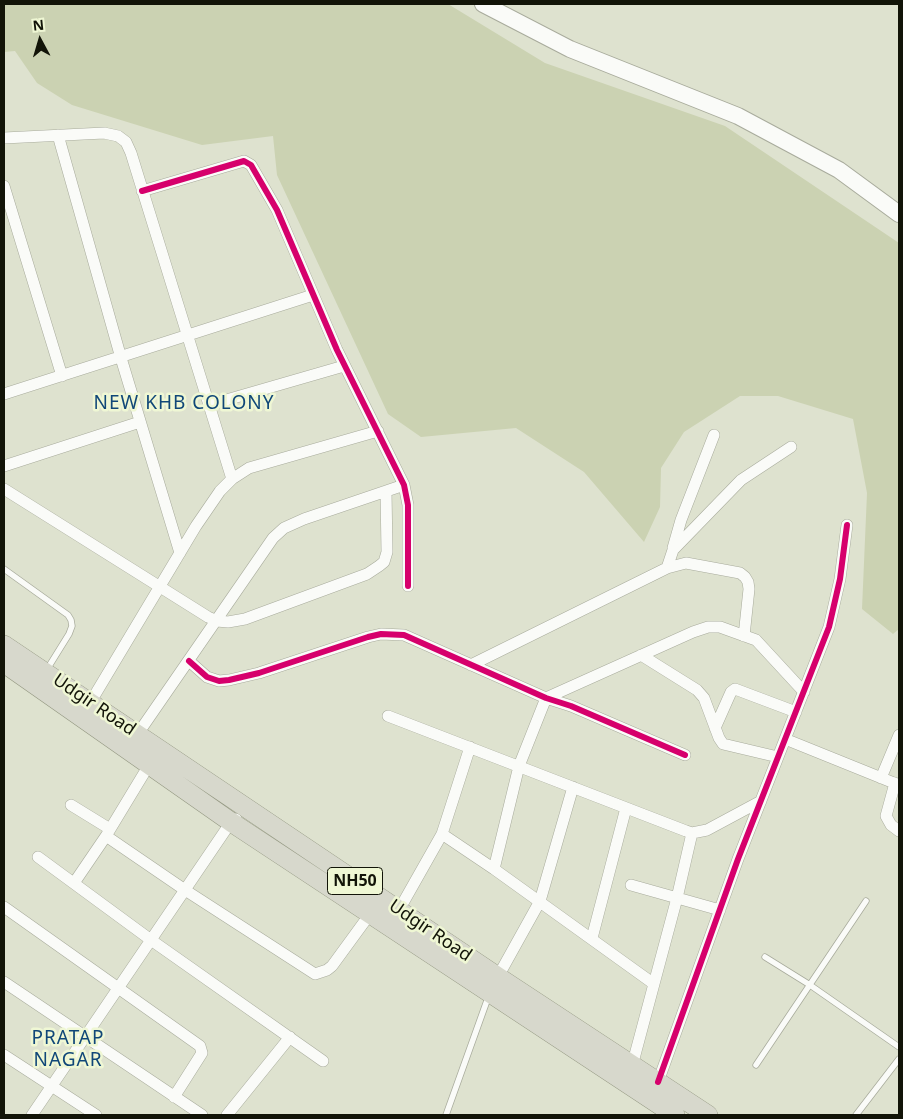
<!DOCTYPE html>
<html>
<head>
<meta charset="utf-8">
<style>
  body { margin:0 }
  #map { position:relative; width:903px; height:1119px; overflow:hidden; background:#dee2cf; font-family:"Noto Sans",sans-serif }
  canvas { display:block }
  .frame { position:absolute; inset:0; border:5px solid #121408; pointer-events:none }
  .north { position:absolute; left:15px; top:15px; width:50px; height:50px; -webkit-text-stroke:4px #eff7d4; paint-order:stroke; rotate:354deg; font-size:14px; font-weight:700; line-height:20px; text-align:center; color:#121408 }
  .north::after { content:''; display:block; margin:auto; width:18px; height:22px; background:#121408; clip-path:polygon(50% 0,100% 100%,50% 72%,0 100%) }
</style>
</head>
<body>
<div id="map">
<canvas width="903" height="1119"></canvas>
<div class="frame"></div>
<div class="north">N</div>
</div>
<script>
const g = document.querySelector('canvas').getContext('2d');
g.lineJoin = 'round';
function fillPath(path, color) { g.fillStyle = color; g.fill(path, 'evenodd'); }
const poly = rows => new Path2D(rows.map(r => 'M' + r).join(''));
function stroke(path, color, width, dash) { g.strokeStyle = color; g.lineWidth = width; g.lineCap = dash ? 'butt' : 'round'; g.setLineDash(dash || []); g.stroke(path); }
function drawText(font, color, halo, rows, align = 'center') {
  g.font = font + ' "Noto Sans",sans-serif'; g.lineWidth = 5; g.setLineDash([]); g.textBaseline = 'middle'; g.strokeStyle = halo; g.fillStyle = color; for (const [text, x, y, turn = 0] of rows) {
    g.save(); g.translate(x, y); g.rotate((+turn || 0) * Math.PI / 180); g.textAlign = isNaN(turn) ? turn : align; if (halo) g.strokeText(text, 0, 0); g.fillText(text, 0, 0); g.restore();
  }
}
fillPath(poly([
  [4,4,448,4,545,63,725,126,899,243,899,629,893,634,862,609,867,493,853,419,778,396,740,396,684,432,661,468,660,507,644,542,584,472,516,428,421,437,388,414,277,175,273,136,202,145,72,105,37,83,15,51,4,52]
]), '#cbd2b2');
const service = poly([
  [4,569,68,615,71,620,72,626,69,634,46,671],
  [765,957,810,985,899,1047],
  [756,1065,866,901],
  [446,1115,489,995],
  [856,1115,899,1059]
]);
const minor = poly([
  [58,135,121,358,180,553],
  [4,138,104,133,118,136,126,142,131,153,232,479],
  [4,186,62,376],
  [142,191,244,161,251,165,277,210,337,350,404,485,408,505,408,586],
  [4,394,313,295],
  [209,405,344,366],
  [4,466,140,422],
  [4,489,208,617,217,621,228,622,245,619,367,574,379,566,384,562,387,552,386,491],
  [673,548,681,520,714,435],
  [667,568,673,550,741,480,791,447],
  [641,655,697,690,704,698,719,738,723,744,778,757],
  [189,661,207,677,219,681,229,680,259,673,368,637,381,634,404,635,546,698,571,706,685,755],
  [471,665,667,568,686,563,740,573,745,577,748,582,749,589,744,636],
  [90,703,196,526,220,491,232,479,249,468,378,431],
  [388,716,686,831,692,833,707,830,761,801],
  [715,728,731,692,735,689,796,712],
  [137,735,273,538,284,528,304,519,404,485],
  [785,739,899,785],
  [881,778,899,735],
  [895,783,886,816,891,825,899,831],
  [71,805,110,829],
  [442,834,494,869,654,984],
  [106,836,185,890,315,974,327,970,332,966,370,914],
  [38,857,151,940,323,1061],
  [494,869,519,766,546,698,693,632,708,627,720,627,756,640,804,692],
  [74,883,106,836,149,765],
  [631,885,720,910],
  [4,907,200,1046,202,1053,174,1097],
  [399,910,442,834,470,747],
  [592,938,626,808],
  [4,982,202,1115],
  [495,982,540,901,573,787],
  [4,1055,96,1115],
  [632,1066,677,898,692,833],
  [658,1082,738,859,829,627,840,579,847,525],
  [32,1115,231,822,236,819],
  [227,1115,290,1037]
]);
const secondary = poly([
  [483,4,570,49,738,116,839,170,899,214]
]);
const trunk = poly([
  [4,645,498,977,708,1115],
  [4,663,231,822,675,1115]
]);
stroke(service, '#a8ab9c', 7);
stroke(minor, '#a8ab9c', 12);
stroke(secondary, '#a8ab9c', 18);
stroke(trunk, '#939781', 20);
stroke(service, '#fafbf8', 5.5);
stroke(minor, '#fafbf8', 11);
stroke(secondary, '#fafbf8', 16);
stroke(trunk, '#d7d8cc', 19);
stroke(poly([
  [142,191,244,161,251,165,277,210,337,350,404,485,408,505,408,586],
  [189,661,207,677,219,681,229,680,259,673,368,637,381,634,404,635,546,698,571,706,685,755],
  [658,1082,738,859,829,627,840,579,847,525]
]), '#d6006c', 6);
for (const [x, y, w] of [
  [355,881,55]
]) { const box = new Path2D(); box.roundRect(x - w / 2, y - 13.5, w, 27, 4); g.fillStyle = '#eff7d4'; g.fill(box); stroke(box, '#121408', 1); }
drawText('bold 16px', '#121408', null, [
  ["NH50",355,881]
]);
drawText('18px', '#121408', '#eff7d4', [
  ["Udgir Road",94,705,34],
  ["Udgir Road",430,931,34]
]);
g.letterSpacing = '1px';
drawText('19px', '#104778', '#eff7d4', [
  ["NEW KHB COLONY",184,404],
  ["PRATAP",68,1039],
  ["NAGAR",68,1061]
]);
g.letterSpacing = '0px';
</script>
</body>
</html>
